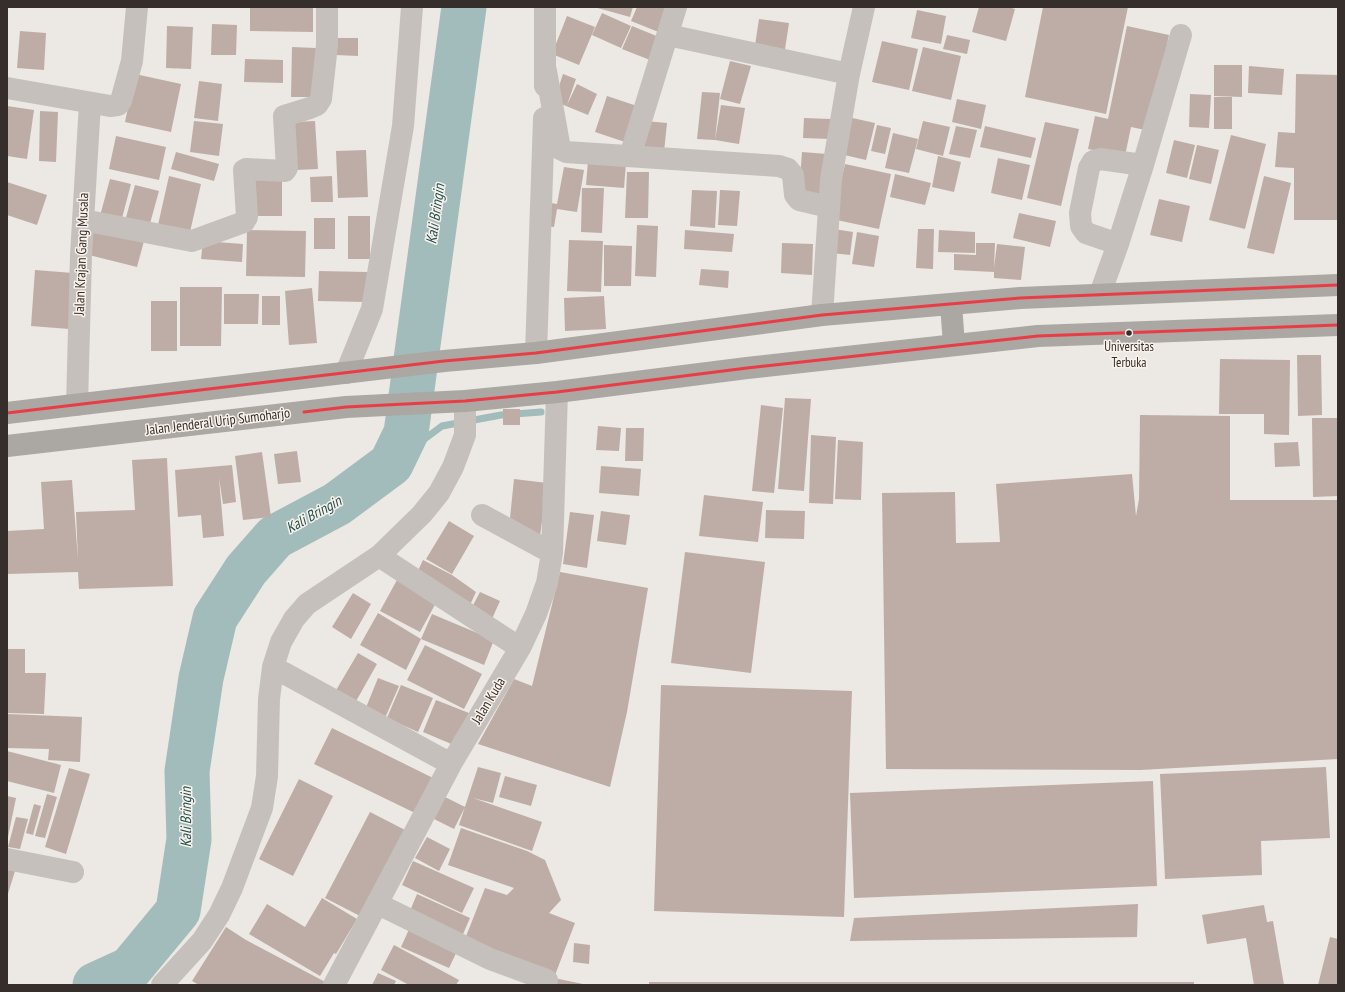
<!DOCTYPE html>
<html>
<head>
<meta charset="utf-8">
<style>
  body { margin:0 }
  #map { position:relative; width:1345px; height:992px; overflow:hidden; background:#ece8e3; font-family:"PT Sans Narrow",sans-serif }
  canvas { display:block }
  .frame { position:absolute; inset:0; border:8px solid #362e2a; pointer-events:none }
</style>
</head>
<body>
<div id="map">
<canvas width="1345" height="992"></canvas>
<div class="frame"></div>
</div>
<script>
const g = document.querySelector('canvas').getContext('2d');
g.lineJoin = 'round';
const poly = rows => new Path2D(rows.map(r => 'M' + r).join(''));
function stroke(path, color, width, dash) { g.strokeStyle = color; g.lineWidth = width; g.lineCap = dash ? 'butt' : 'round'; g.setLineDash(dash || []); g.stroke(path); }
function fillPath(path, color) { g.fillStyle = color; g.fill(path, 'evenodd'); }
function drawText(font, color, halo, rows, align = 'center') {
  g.font = font + ' "PT Sans Narrow",sans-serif'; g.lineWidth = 3; g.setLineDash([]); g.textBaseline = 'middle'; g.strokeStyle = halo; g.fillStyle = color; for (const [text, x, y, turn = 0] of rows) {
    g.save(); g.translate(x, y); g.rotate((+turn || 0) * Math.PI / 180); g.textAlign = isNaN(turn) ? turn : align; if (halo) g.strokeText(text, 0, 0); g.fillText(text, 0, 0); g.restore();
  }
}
stroke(poly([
  [391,464,442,426,501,415,541,412]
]), '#a1bcbb', 7);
stroke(poly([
  [95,985,130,969,178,911,189,839,187,771,201,678,215,618,246,570,275,537,337,504,391,464,406,433,464,7]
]), '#a1bcbb', 45);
fillPath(poly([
  [250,7,313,7,313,32,250,31],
  [594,7,633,7,630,17],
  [637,7,672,7,661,33,631,21],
  [979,7,1009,7,1015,9,1006,41,972,32],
  [1043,7,1128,7,1106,114,1025,97],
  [917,10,946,16,941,44,911,38],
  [602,13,631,26,621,48,592,35],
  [567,16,595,27,579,65,552,54],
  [759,19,789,23,784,56,754,52],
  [212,24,237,25,236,55,211,55],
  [167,26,193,27,191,69,166,68],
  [632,26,659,37,650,60,622,49],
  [1127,26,1169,35,1150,131,1131,127,1125,156,1088,149,1095,116,1108,119],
  [20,31,46,33,44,70,17,68],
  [947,35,970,40,967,54,943,49],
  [336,38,358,38,358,56,336,55],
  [882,41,918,49,909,90,872,82],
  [292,47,316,48,315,97,291,97],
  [923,47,961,56,951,100,912,91],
  [245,59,283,60,283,83,244,82],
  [730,61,751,66,740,104,720,99],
  [1214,65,1242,65,1242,97,1214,96],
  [1249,66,1284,69,1282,95,1248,93],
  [135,74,181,84,171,132,125,122],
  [563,74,576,79,567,105,577,84,597,94,588,115,554,101],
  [1296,74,1338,75,1338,220,1294,220,1294,168,1275,167,1278,132,1295,133],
  [199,81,222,84,218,121,194,118],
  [702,92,720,93,715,140,697,139],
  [1190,94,1211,95,1209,128,1189,127],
  [607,96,640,107,628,143,595,132],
  [1214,97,1232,97,1232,129,1214,129],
  [957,99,986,105,981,129,952,122],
  [721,105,745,108,739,144,715,140],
  [7,106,34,110,27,159,7,156],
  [40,111,58,112,56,162,39,161],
  [848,117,875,123,866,160,840,154],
  [804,118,831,119,830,139,803,138],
  [194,121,223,124,219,156,190,152],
  [315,121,318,169,296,170,293,122],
  [645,121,667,123,664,152,641,149],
  [923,121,950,127,943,156,916,149],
  [1045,122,1079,129,1061,206,1027,198],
  [877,125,891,128,885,154,871,151],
  [956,126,977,130,970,158,949,154],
  [985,126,1036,138,1031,158,980,147],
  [893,133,918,139,909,173,885,168],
  [1231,135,1266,144,1245,229,1209,220],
  [116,136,166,147,159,180,109,169],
  [1174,140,1195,145,1187,178,1166,173],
  [1197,145,1219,150,1211,184,1189,179],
  [366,150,368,197,338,198,336,151],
  [176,152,219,164,214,181,171,169],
  [802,152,827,154,824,195,799,193],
  [938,156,961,162,954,192,932,187],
  [998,158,1030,165,1022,200,991,193],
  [588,161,626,163,624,188,586,185],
  [845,164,891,174,879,229,832,219],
  [564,167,584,170,577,212,557,209,554,227,542,226,545,202,557,204],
  [627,172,649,172,648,218,625,218],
  [895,174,931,183,925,205,890,197],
  [169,176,201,184,190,232,158,225],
  [332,176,333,202,311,202,310,177],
  [1264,176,1291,183,1274,254,1247,248],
  [253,177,282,177,282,216,253,216],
  [110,179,131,184,121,222,100,216],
  [7,182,47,195,37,225,7,215],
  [135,185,159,191,149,227,125,221],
  [582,188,604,188,602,233,581,232],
  [692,190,717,191,715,228,690,226],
  [720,190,740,191,737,226,718,225],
  [1159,199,1190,206,1182,242,1150,235],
  [1019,213,1056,221,1050,247,1013,238],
  [348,216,370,216,370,259,348,259],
  [314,218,335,218,335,249,314,249],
  [637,225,658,226,656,277,635,276],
  [92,228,144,241,137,267,85,254],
  [834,229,853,232,850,255,831,253],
  [918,229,934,229,933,269,916,268],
  [247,230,306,231,305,277,246,276],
  [685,230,734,234,732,252,684,249],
  [939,230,975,232,975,253,938,252],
  [857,232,879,236,874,267,852,264],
  [569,240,603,241,601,292,567,291],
  [203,241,243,244,242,262,201,259],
  [782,243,813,244,812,275,781,273],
  [976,243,995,243,994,268,997,244,1025,247,1021,280,994,278,994,272,954,270,954,254,976,255],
  [604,245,632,246,631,286,604,286],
  [701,269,729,271,728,288,699,285],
  [35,270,73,273,69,329,31,326],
  [319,271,367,272,366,302,318,301],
  [180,287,222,287,221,346,180,346],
  [312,288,317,343,289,345,285,291],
  [224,294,259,294,258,324,224,324],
  [262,296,280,296,280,325,262,325],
  [604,296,606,329,565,331,564,298],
  [151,301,177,301,177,351,151,351],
  [1297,355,1321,355,1322,415,1298,416],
  [1220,359,1290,360,1289,435,1264,434,1264,414,1219,414],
  [785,398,811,399,804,491,778,489],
  [761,405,783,408,774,493,752,491],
  [503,409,520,409,520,425,503,425],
  [1140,415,1230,416,1230,500,1338,500,1338,759,1140,770,886,769,882,493,955,492,956,543,1000,542,996,484,1132,474,1136,516,1139,499],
  [1312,418,1338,418,1338,496,1313,497],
  [598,426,621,428,619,451,596,450],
  [626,428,644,428,643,461,625,461],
  [811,435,836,437,833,504,809,503],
  [838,440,863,442,861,500,835,499],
  [1298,442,1300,466,1275,467,1274,443],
  [297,451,301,482,278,484,274,454],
  [262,452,271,517,243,520,235,456],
  [167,458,173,586,79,589,78,572,7,574,7,531,44,529,41,482,72,480,78,560,76,512,135,510,132,460],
  [232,465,236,502,223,504,219,478,224,536,203,538,201,515,178,517,175,470],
  [601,466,641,469,639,496,599,493],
  [514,479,547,483,540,536,510,518],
  [704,495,763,502,758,542,699,536],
  [766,510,805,511,804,539,765,538],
  [601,511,630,515,626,545,597,541],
  [570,512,594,515,587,568,563,564],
  [449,521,474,536,452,574,426,559],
  [685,552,765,562,751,673,671,663],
  [423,560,452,575,476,592,469,607,415,577],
  [560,572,648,588,627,712,610,787,478,744,514,679,532,686],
  [397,580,437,601,420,632,380,611],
  [480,592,500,601,491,621,470,611],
  [353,593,371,604,351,639,332,627],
  [378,613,421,639,406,670,360,645],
  [432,614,494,640,484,665,421,639],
  [425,645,482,674,464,709,407,680],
  [7,649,25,649,25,673,46,673,44,714,7,713],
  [358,653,377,664,355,703,335,692],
  [378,678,399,686,385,718,365,710],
  [401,685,433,698,418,732,387,718],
  [661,685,852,691,844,917,654,911],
  [436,700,469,713,456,746,423,732],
  [7,714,82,717,80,762,48,760,49,749,7,748],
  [332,728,433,778,415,813,314,764],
  [7,751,61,765,54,793,7,781],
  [478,767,501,773,493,803,473,798,542,822,532,851,459,825],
  [1326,767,1330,838,1261,841,1262,875,1165,879,1160,774],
  [69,768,90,774,66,854,45,847],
  [505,776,537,785,531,806,499,797],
  [299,779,333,796,293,876,259,859],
  [1153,781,1157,886,854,898,850,793],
  [47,794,57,797,45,838,35,836],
  [7,796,16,798,8,837,7,837],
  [445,797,465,807,454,829,434,819],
  [34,804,41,806,33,835,26,833],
  [370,812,407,831,362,917,325,898],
  [16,817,28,819,20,849,8,847],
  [461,828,527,851,545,860,561,900,549,913,575,923,555,975,465,939,485,888,507,895,514,888,448,865],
  [427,837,450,849,439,871,415,858],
  [413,861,474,888,462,913,402,885],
  [7,869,15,871,7,897],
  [417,894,470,918,460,941,407,918],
  [322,898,357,919,336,954,334,953,320,976,249,934,267,904,305,927],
  [1138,904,1137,937,850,941,854,918],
  [1264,905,1267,922,1273,921,1284,985,1254,985,1246,938,1207,944,1202,915],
  [411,925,459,947,449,968,401,947],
  [226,927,246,940,331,985,199,985,192,981],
  [1330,937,1338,939,1338,985,1318,985],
  [574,943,590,945,589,964,573,962],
  [394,945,459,980,456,985,409,985,381,970],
  [378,973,396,981,394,985,372,985],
  [554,978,583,984,583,985,552,985],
  [649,982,1194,982,1194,985,649,985]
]), '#beada6');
stroke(poly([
  [545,7,545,86],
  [668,35,849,74],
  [546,71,560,149,566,152,779,166,788,169,793,175,795,195,799,200,829,207],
  [7,88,110,106,118,105,121,101,132,61,137,7],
  [630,156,676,7],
  [1143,165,1181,35],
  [83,220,192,241,244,222,247,217,244,170,246,169,285,171,287,168,284,116,310,108,317,105,321,99,327,45,327,7],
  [1100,294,1118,244,1143,165,1100,159,1093,161,1089,168,1080,213,1081,226,1086,233,1118,244],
  [822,315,831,179,849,74,864,7],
  [536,353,544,118],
  [346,373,372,309,403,126,412,7],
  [77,405,81,255,90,103],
  [482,515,552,553],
  [379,556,520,648],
  [273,667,451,764],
  [7,859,73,872],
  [378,904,490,959,547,980],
  [162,985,202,941,219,915,232,888,262,808,267,776,269,699,273,667,281,642,294,619,307,604,379,556,422,514,439,493,453,467,465,435,465,401],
  [334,985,451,764,520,648,536,614,547,583,552,553,557,392]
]), '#c5c0bc', 22);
stroke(poly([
  [951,304,954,345],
  [7,413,444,361,536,353,822,315,1020,298,1338,285],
  [7,446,346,407,465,401,557,392,747,368,1038,336,1338,325]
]), '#aba7a2', 22);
stroke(poly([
  [304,412,346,407,465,401,557,392,747,368,1038,336,1338,325],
  [7,413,444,361,536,353,822,315,1020,298,1338,285]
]), '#e83d46', 3);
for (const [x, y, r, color] of [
  [1129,333,3.5,"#362e2a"]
]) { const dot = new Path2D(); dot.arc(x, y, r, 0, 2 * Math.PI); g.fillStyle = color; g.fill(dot); stroke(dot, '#f8f2eb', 1.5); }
drawText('13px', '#362e2a', '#f8f2eb', [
  ["Universitas",1129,347],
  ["Terbuka",1129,363]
]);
drawText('14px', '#362e2a', '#f8f2eb', [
  ["Jalan Krajan Gang Musala",82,254,-88],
  ["Jalan Jenderal Urip Sumoharjo",218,422,-7],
  ["Jalan Kuda",489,701,-59]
]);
drawText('italic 15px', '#245053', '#f8f2eb', [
  ["Kali Bringin",436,214,-82],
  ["Kali Bringin",314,515,-29],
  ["Kali Bringin",187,817,-90]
]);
</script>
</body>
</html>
